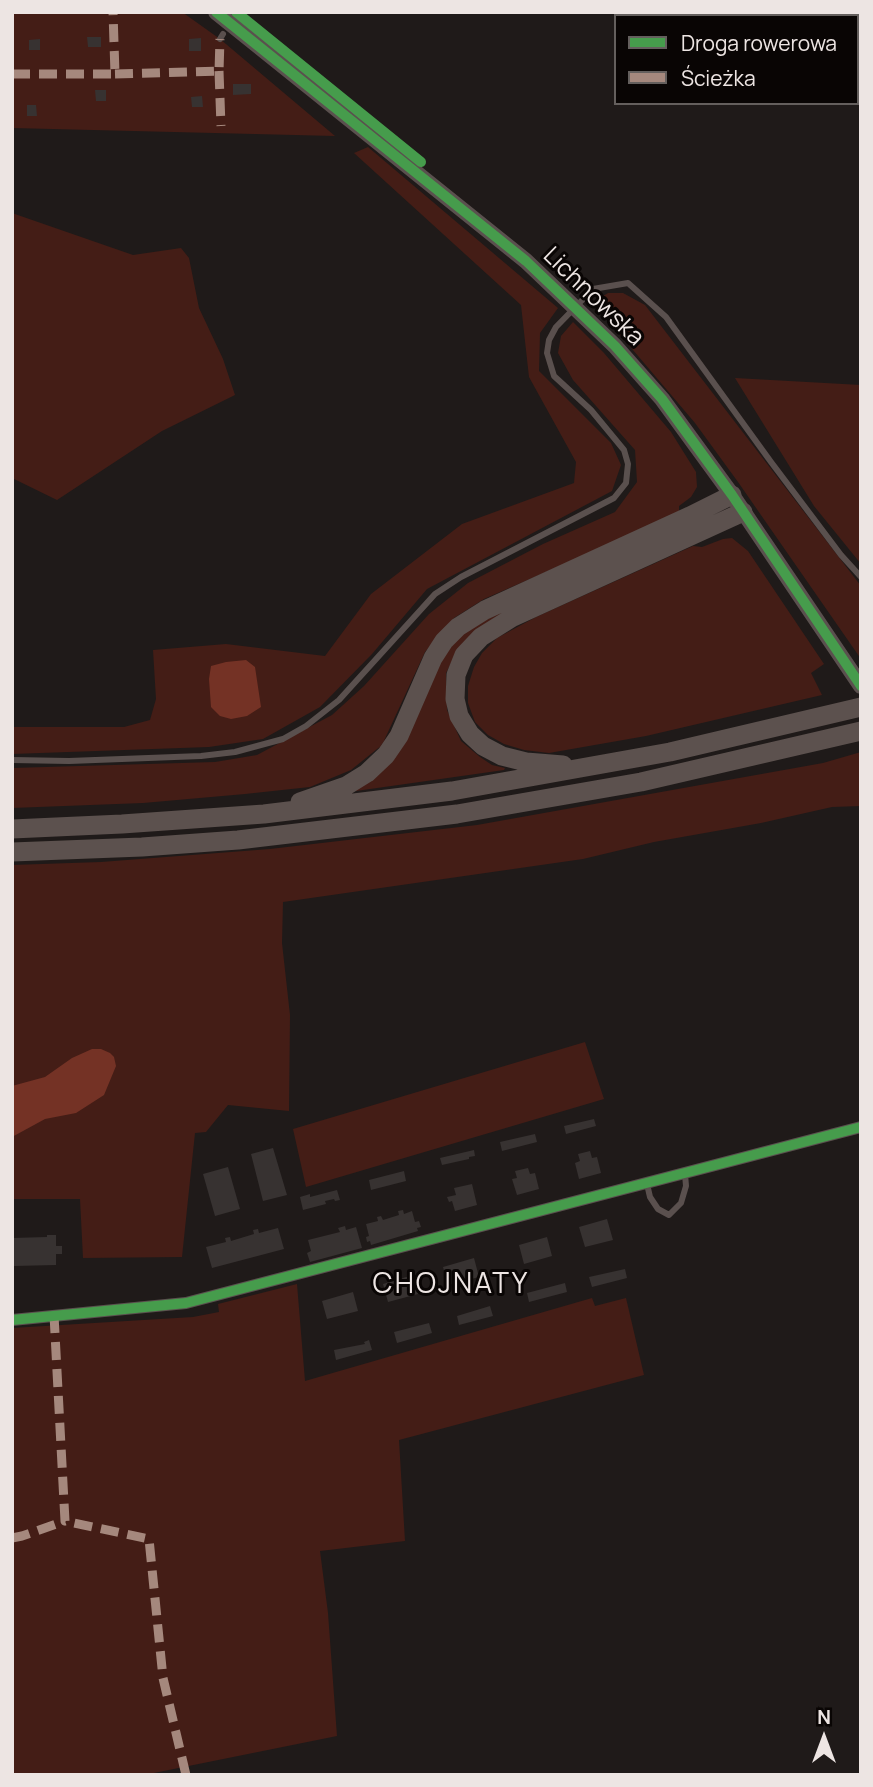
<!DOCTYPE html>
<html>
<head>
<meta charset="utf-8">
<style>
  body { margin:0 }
  #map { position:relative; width:873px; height:1787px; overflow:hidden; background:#1f1a19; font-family:Manrope,sans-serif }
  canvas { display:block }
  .frame { position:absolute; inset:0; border:14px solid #ede5e3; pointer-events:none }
  .legend { position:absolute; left:614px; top:14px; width:245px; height:91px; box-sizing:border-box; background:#090504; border:2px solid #645f5d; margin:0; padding:9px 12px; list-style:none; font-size:21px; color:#ede5e3 }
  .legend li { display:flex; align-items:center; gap:14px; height:35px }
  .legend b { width:35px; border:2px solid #645f5d }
  .north { position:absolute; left:789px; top:1703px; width:70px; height:70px; -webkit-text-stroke:5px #090504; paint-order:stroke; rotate:0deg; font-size:19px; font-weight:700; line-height:28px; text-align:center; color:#ede5e3 }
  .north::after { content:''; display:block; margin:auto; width:24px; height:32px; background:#ede5e3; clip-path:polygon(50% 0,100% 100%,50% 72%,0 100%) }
</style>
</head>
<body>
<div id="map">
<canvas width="873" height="1787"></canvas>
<div class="frame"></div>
<ul class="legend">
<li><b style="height:9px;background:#469c4c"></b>Droga rowerowa</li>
<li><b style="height:9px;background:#a5887d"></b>Ścieżka</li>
</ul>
<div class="north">N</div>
</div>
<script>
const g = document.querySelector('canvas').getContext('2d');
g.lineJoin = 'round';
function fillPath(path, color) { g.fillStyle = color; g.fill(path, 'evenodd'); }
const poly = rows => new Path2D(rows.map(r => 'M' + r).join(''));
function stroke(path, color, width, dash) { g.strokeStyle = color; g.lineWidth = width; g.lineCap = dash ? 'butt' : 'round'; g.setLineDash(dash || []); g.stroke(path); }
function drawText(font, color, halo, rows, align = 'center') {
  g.font = font + ' Manrope,sans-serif'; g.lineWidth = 6; g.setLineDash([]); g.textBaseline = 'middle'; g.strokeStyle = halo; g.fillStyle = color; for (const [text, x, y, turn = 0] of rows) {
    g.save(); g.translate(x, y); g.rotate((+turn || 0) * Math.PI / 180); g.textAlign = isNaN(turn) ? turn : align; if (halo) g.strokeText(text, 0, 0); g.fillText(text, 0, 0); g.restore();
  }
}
fillPath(poly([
  [12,12,182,12,220,39,335,136,12,128],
  [368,147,558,308,540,333,539,371,611,443,621,465,612,491,427,589,372,654,320,707,263,739,209,747,12,754,12,727,124,727,150,720,156,699,153,650,226,644,325,656,371,594,462,524,574,483,576,462,529,377,521,305,354,153],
  [12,213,133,255,181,248,189,258,199,308,223,359,235,395,162,431,57,500,12,478],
  [608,293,623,293,645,305,861,586,861,659,738,482,695,423,599,310,600,298],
  [573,322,604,353,671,432,696,472,697,487,691,497,679,506,679,514,484,599,454,618,425,652,382,745,351,770,310,787,245,794,143,803,12,808,12,768,215,762,257,755,332,715,364,686,429,614,468,583,543,544,615,512,637,482,635,450,573,380,558,353,561,336],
  [735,378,861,385,861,564,814,506],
  [732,538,748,551,824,664,811,673,822,695,646,736,549,753,524,750,504,744,488,735,475,722,468,703,468,686,474,667,482,653,497,638,536,617,693,546,702,547,723,539],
  [547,587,516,610,451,663,446,673,447,710,461,741,480,757,492,765,505,768,504,770,349,792,433,670,462,633],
  [861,752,861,806,832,807,761,823,654,842,583,859,283,902,282,943,290,1015,289,1111,228,1105,206,1132,195,1133,182,1257,83,1258,80,1199,12,1199,12,865,101,862,270,849,477,825,823,763],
  [585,1042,604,1099,306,1187,293,1129],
  [297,1284,305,1381,592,1298,595,1306,626,1298,644,1375,399,1440,405,1541,320,1551,328,1613,337,1736,144,1775,12,1775,12,1328,193,1317,219,1312,218,1304]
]), '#441d16');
fillPath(poly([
  [246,660,255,667,261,707,247,716,231,719,220,716,211,707,209,679,211,666,226,662],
  [92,1049,101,1049,110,1053,114,1057,116,1066,104,1095,76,1113,45,1119,12,1137,12,1086,45,1077,72,1058]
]), '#743225');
fillPath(poly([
  [87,37,101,37,101,47,88,47],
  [201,38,201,51,189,51,189,39],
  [40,39,40,50,29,50,29,40],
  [233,84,251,84,251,94,233,95],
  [95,90,106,90,106,101,96,101],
  [202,96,203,107,192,107,191,97],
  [27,105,36,105,37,116,27,116],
  [594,1119,596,1126,566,1134,564,1126],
  [535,1134,537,1142,502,1151,500,1142],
  [273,1148,287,1195,263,1201,251,1154],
  [474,1150,475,1156,469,1157,469,1159,442,1165,440,1158],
  [590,1151,592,1158,597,1157,601,1173,579,1179,575,1163,580,1161,578,1154],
  [228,1167,240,1209,215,1216,203,1174],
  [528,1168,530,1174,535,1173,539,1189,517,1195,512,1179,517,1178,515,1171],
  [404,1171,406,1181,371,1190,369,1180],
  [472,1184,477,1205,455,1211,452,1201,449,1202,447,1197,456,1195,454,1188],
  [337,1190,340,1200,335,1201,334,1199,325,1201,326,1204,303,1210,300,1197,310,1194,310,1197],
  [403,1210,404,1214,412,1211,415,1222,419,1221,421,1227,417,1228,418,1231,371,1245,370,1241,367,1242,366,1237,369,1236,366,1224,378,1221,377,1217,381,1216,383,1220,399,1215,398,1211],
  [607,1219,613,1240,585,1247,579,1227],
  [345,1226,346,1230,356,1227,362,1248,310,1262,307,1253,311,1251,308,1240,340,1232,338,1228],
  [278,1228,284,1249,212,1268,206,1247,226,1242,225,1238,230,1237,231,1241,254,1234,253,1230,258,1229,259,1233],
  [47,1235,56,1235,56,1246,62,1246,62,1254,56,1254,56,1265,14,1266,12,1238,47,1237],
  [547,1237,552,1256,524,1264,519,1245],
  [474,1258,479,1277,448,1285,443,1267],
  [625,1269,627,1278,592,1287,589,1277],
  [413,1275,418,1294,388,1302,383,1284],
  [565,1283,567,1292,529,1302,527,1293],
  [353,1292,358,1311,327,1319,322,1301],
  [490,1306,493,1316,459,1325,457,1316],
  [429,1323,432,1333,397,1343,394,1332],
  [369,1340,372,1350,336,1360,334,1350,365,1344,364,1342]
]), '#373231');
stroke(poly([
  [220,39,223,34],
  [12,760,69,761,201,756,235,752,283,739,306,726,339,700,435,594,461,577,614,498,626,483,628,464,624,450,591,410,554,376,547,353,549,340,556,327,593,289,628,283,666,317,771,462,841,555,861,577],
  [647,1184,650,1197,658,1209,669,1215,681,1203,686,1186,685,1174]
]), '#5a504e', 6);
stroke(poly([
  [12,1320,186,1303,861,1127]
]), '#5a504e', 12);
stroke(poly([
  [216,12,526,261,615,346,662,399,732,495,861,686]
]), '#5a504e', 16);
stroke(poly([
  [563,765,526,762,502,756,483,746,470,734,459,716,455,699,456,675,464,655,481,637,513,617,743,512],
  [300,802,346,786,367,773,386,755,399,736,433,658,444,641,458,627,485,610,690,516,732,495],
  [12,829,122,824,264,814,452,791,670,752,861,707],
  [12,852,142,847,238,840,457,814,641,782,861,731]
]), '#5c514e', 19);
stroke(poly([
  [219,71,221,126],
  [12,74,115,74,113,12],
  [115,74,219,71,220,39],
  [54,1315,65,1521,149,1539,163,1678,186,1775],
  [12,1538,22,1536,65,1521]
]), '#a5887d', 9, [18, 9]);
stroke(poly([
  [216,12,526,261,615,346,662,399,732,495,861,686],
  [236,12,421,162],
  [12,1320,186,1303,861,1127]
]), '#469c4c', 10);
drawText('24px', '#ede5e3', '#090504', [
  ["Lichnowska",593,297,44]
]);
g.letterSpacing = '2px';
drawText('28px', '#ede5e3', '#090504', [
  ["CHOJNATY",451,1285]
]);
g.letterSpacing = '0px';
</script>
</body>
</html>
